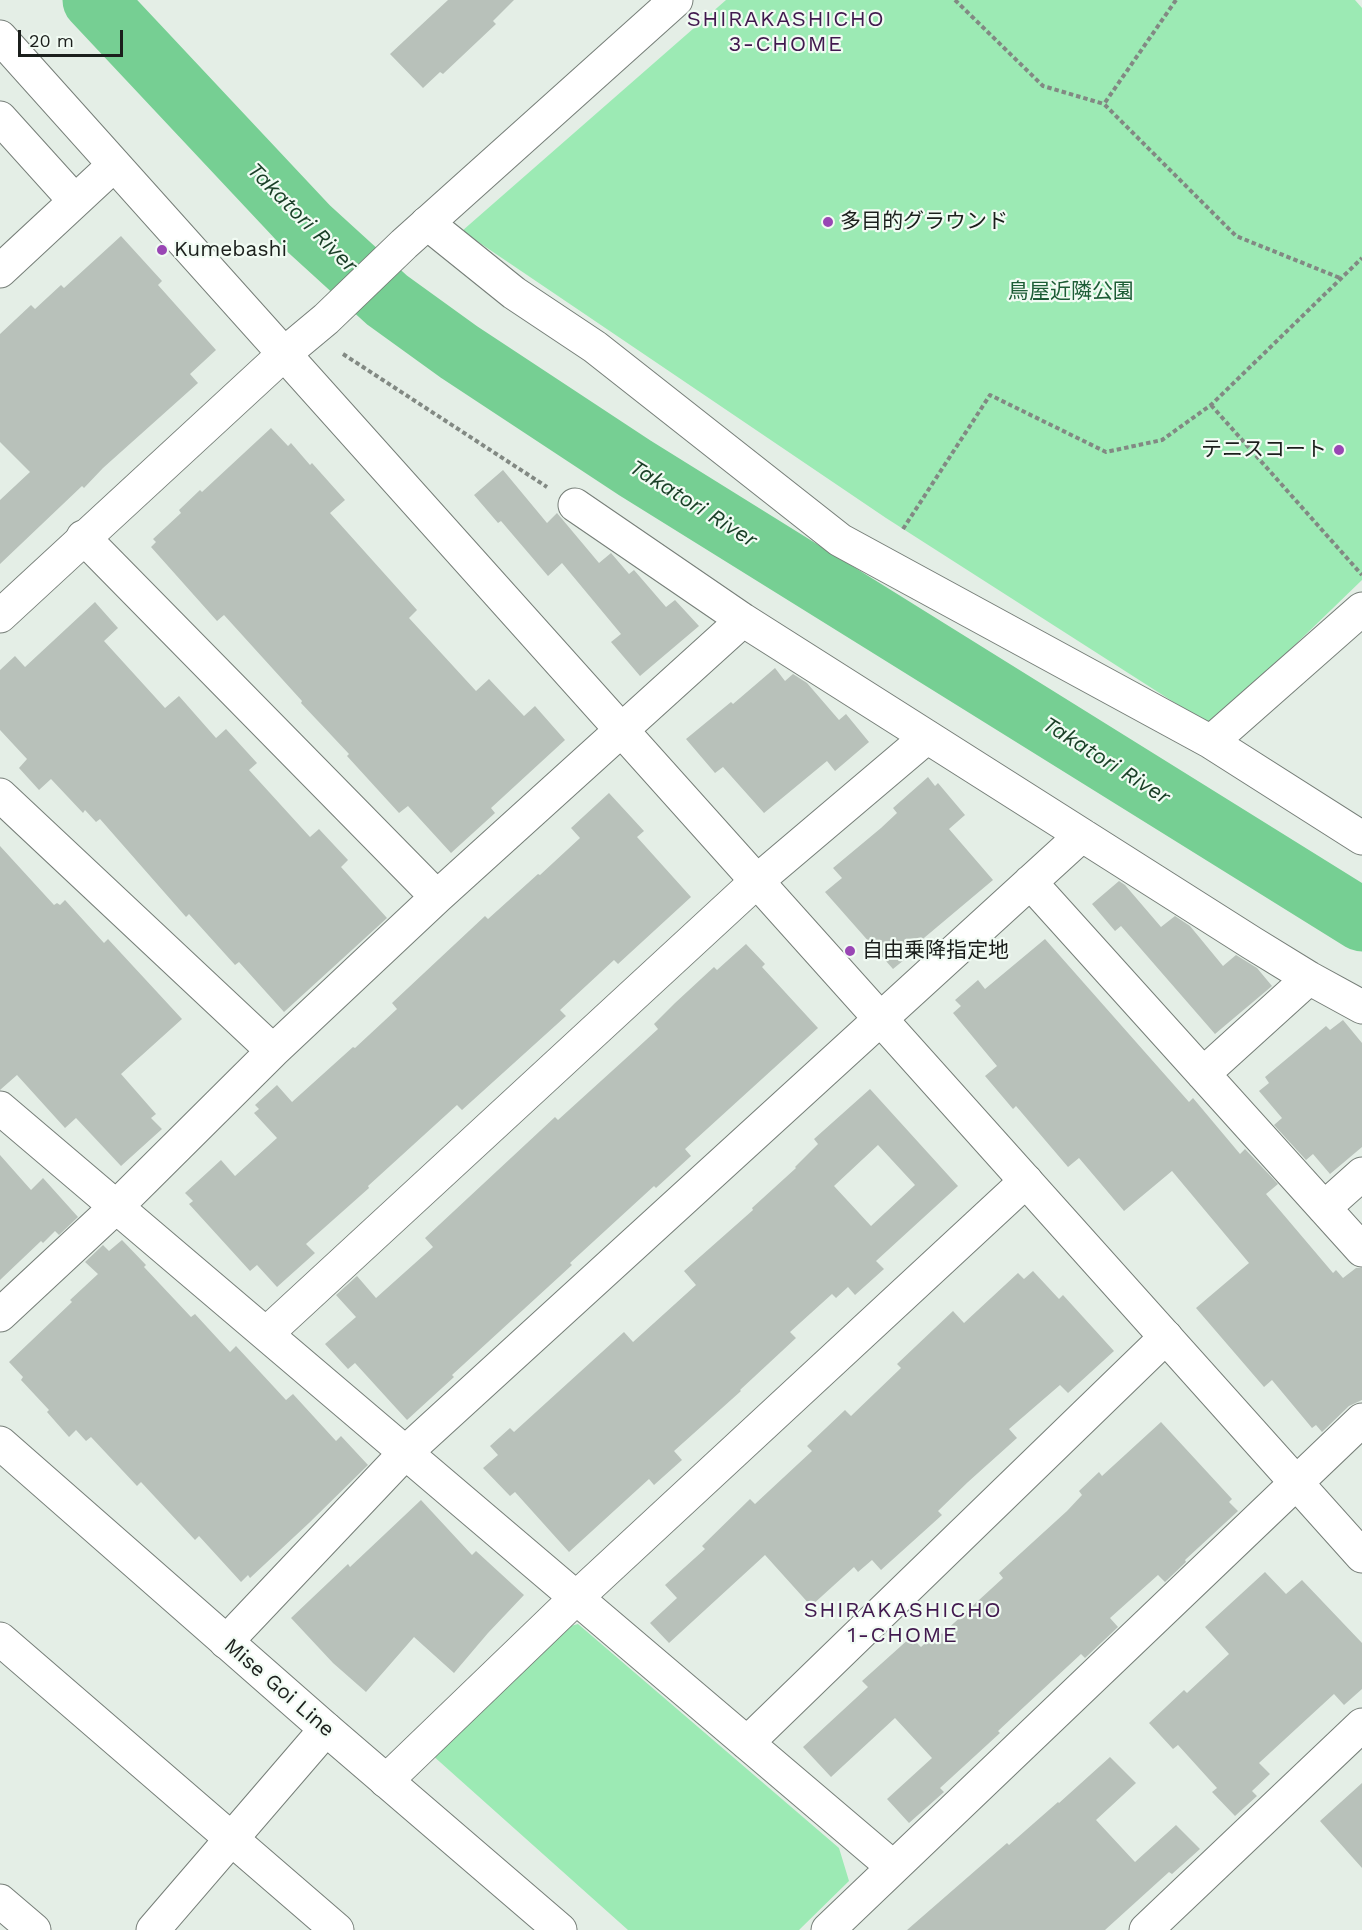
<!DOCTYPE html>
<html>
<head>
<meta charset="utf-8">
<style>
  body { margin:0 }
  #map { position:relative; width:1362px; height:1930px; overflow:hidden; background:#e4eee6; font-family:"Work Sans",sans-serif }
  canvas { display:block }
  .scale { position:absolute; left:18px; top:30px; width:105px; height:27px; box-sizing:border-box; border:3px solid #1b1f1c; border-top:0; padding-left:8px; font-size:18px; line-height:21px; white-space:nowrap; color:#1b1f1c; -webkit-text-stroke:4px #f1fbf3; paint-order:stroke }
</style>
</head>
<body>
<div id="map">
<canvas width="1362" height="1930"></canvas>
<div class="scale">20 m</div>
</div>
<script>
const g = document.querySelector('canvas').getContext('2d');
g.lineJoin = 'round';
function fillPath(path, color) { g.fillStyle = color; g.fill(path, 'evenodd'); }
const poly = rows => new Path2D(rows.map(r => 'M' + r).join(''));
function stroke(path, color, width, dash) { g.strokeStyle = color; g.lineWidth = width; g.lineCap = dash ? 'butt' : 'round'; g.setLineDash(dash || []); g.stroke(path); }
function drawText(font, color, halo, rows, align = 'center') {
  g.font = font + ' "Work Sans","Noto Sans JP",sans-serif'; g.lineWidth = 4.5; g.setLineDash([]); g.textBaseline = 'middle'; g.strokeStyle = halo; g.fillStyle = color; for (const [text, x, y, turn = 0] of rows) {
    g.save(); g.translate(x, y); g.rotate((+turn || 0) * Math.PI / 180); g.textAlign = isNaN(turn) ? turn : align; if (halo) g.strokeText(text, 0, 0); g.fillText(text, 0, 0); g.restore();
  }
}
fillPath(poly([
  [726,0,1355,0,1362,8,1362,580,1211,726,886,518,462,231],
  [578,1624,839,1848,849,1881,799,1930,628,1930,431,1754,556,1630]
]), '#9ceab4');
stroke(poly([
  [94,0,308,228,387,300,459,352,635,468,1362,920]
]), '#76cf93', 63);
fillPath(poly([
  [448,0,514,0,493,21,496,24,443,74,440,72,423,88,390,54],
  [121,236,162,281,158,285,216,350,190,374,198,383,103,468,84,488,82,486,0,564,0,500,30,472,0,442,0,334,31,305,35,309,61,285,64,288],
  [271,428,288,446,291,443,310,465,312,463,345,500,330,513,417,610,409,618,476,691,489,679,524,716,535,706,565,740,491,808,495,813,451,853,408,806,399,813,347,756,349,754,301,703,302,701,224,615,217,621,151,547,156,542,153,539,181,513,179,510,200,490,202,492],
  [503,470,547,523,557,513,599,563,611,553,629,574,634,570,666,607,675,600,699,626,640,676,611,642,621,634,562,563,548,576,501,521,498,523,474,495],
  [95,602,118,628,104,641,165,708,179,696,216,738,226,729,257,763,249,770,310,837,319,829,348,860,341,867,387,918,284,1012,239,962,235,965,189,914,186,917,100,819,96,822,85,810,83,813,51,779,39,790,19,768,27,759,0,730,0,670,15,656,25,667],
  [775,668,785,681,793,674,807,683,839,720,846,714,869,742,835,771,827,761,764,813,723,767,715,773,686,739,731,702,733,704],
  [928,777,935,786,938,783,965,815,949,829,993,880,918,943,921,946,893,969,825,892,842,878,833,868,881,828,897,813,893,808],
  [609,793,644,831,637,837,691,897,618,964,614,960,560,1010,566,1016,462,1110,457,1105,368,1186,369,1188,306,1244,315,1253,277,1287,257,1265,250,1271,189,1204,193,1201,185,1193,221,1160,235,1176,277,1138,254,1113,259,1109,255,1105,277,1085,292,1102,353,1047,355,1048,397,1009,392,1003,439,959,485,916,488,919,538,874,540,875,580,838,571,828],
  [0,846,54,905,57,903,60,905,65,900,104,943,108,939,182,1019,121,1074,156,1114,151,1118,162,1129,121,1166,76,1118,65,1128,17,1075,0,1090],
  [1119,881,1125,885,1161,927,1175,916,1190,926,1223,966,1236,955,1257,968,1272,986,1215,1034,1121,926,1115,931,1092,904],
  [1045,939,1189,1102,1193,1098,1240,1154,1245,1149,1278,1184,1266,1194,1333,1273,1336,1270,1343,1278,1356,1268,1362,1268,1362,1400,1349,1406,1322,1432,1316,1425,1312,1428,1272,1380,1264,1387,1196,1308,1249,1263,1172,1171,1124,1211,1079,1158,1068,1167,1016,1106,1013,1109,985,1076,997,1066,953,1013,961,1006,955,1000,978,980,985,989],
  [746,944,765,964,762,967,818,1028,685,1149,691,1156,656,1188,654,1186,570,1263,572,1265,452,1375,454,1377,407,1420,355,1363,348,1369,325,1344,356,1317,336,1295,357,1276,376,1298,433,1247,425,1238,555,1117,558,1120,634,1051,658,1029,654,1024,675,1003,714,967,717,970],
  [1343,1020,1362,1043,1362,1147,1330,1174,1313,1154,1306,1160,1274,1125,1282,1118,1259,1091,1269,1083,1265,1077,1326,1026,1330,1030],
  [870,1089,958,1186,876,1261,884,1269,855,1295,848,1287,836,1298,832,1294,790,1332,796,1338,740,1390,741,1391,674,1451,682,1460,654,1485,649,1479,569,1552,515,1492,510,1496,483,1468,498,1455,490,1446,510,1428,514,1432,624,1332,633,1342,696,1285,684,1271,753,1210,752,1208,796,1168,795,1167,818,1144,814,1139],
  [878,1145,915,1185,871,1226,834,1186],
  [0,1155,31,1190,43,1178,78,1217,59,1235,55,1231,43,1243,41,1241,0,1280],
  [122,1240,146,1265,144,1267,191,1317,195,1314,230,1352,236,1346,286,1400,293,1394,336,1441,341,1436,368,1465,309,1523,250,1578,248,1575,241,1582,199,1536,195,1540,141,1482,137,1486,91,1437,86,1441,76,1430,69,1437,47,1412,49,1410,21,1380,23,1377,9,1362,72,1302,70,1300,98,1274,85,1262,103,1245,109,1251],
  [1033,1271,1059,1299,1063,1295,1114,1351,1068,1393,1060,1385,1009,1429,1017,1438,968,1482,938,1511,942,1515,881,1570,872,1560,858,1572,854,1567,811,1606,765,1555,669,1643,650,1623,677,1598,665,1585,705,1549,702,1546,750,1499,755,1504,812,1451,807,1446,845,1410,851,1416,901,1368,897,1364,953,1311,964,1323,1018,1273,1024,1279],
  [1161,1422,1232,1499,1229,1502,1238,1511,1185,1560,1186,1562,1165,1582,1158,1575,1110,1618,1118,1627,1085,1658,1081,1654,998,1731,1000,1733,940,1788,944,1792,909,1823,887,1799,932,1758,895,1718,831,1777,803,1747,868,1687,862,1681,911,1637,921,1647,939,1631,942,1634,1003,1578,999,1573,1067,1511,1082,1495,1079,1491,1099,1472,1102,1476],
  [421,1500,472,1555,476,1551,524,1595,488,1633,454,1673,414,1637,366,1692,333,1663,291,1618,348,1564,350,1567],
  [1265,1572,1286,1594,1302,1580,1362,1643,1362,1689,1344,1705,1334,1694,1259,1763,1270,1774,1252,1791,1257,1796,1235,1816,1212,1792,1217,1788,1178,1745,1173,1749,1149,1723,1184,1690,1187,1693,1229,1654,1205,1627],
  [1110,1757,1136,1783,1096,1820,1135,1862,1176,1825,1200,1849,1172,1874,1169,1872,1105,1930,907,1930,1007,1843,1009,1845,1058,1802,1059,1803],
  [1362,1783,1362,1868,1320,1821]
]), '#b8c1ba');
const minor = poly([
  [0,118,75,201],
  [427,223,514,293,595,347,840,540,1211,742,1362,838],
  [0,271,114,165],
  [575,505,743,620,1252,943,1309,978,1362,1007],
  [83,537,437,897],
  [1211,742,1362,609],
  [0,795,273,1051],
  [1030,882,1362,1250],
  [1203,1074,1309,978],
  [0,1108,893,1867],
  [1324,1208,1362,1174],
  [0,1315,116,1207,273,1051,437,897,743,620],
  [266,1334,757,881,927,737],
  [0,1639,337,1930],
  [226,1642,405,1453,1082,835],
  [747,1743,1166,1337],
  [386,1781,576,1598,1026,1181],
  [0,1901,34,1930],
  [828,1930,1362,1420],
  [1146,1930,1362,1725]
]);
const tertiary = poly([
  [0,37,1362,1556],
  [0,616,284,354,326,319,404,244,676,0],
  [153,1930,326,1729]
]);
const secondary = poly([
  [0,1443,326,1729,560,1930]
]);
stroke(minor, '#767e78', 35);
stroke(tertiary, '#767e78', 35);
stroke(secondary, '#767e78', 35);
stroke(poly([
  [955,0,1043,86,1104,104],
  [1176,0,1104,104,1236,236,1340,278],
  [343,354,547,487],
  [1211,405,1362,575],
  [903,529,990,395,1106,452,1162,440,1211,405,1362,258]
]), '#828983', 4, [4.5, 3]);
stroke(minor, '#fff', 33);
stroke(tertiary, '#fff', 33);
stroke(secondary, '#fff', 33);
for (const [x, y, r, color] of [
  [828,222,6,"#9946b4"],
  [162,250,6,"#9946b4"],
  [1339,450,6,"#9946b4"],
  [850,951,6,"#9946b4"]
]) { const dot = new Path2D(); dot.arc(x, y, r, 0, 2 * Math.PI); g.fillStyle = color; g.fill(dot); stroke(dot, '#f1fbf3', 2); }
drawText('21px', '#1b1f1c', '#f1fbf3', [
  ["多目的グラウンド",840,222],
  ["Kumebashi",174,250],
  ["テニスコート",1327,450,"right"],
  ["自由乗降指定地",862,951]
], 'left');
drawText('21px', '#1c5c35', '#f1fbf3', [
  ["鳥屋近隣公園",1071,292]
]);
drawText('21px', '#1b1f1c', '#f1fbf3', [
  ["Mise Goi Line",279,1688,41]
]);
g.letterSpacing = '1.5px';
drawText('22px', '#41194e', '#f1fbf3', [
  ["SHIRAKASHICHO",786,20],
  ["3-CHOME",786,45],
  ["SHIRAKASHICHO",903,1611],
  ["1-CHOME",903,1636]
]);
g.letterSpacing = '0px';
drawText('italic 22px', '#193e26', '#f1fbf3', [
  ["Takatori River",302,218,45],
  ["Takatori River",693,504,32],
  ["Takatori River",1106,761,32]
]);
</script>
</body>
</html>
